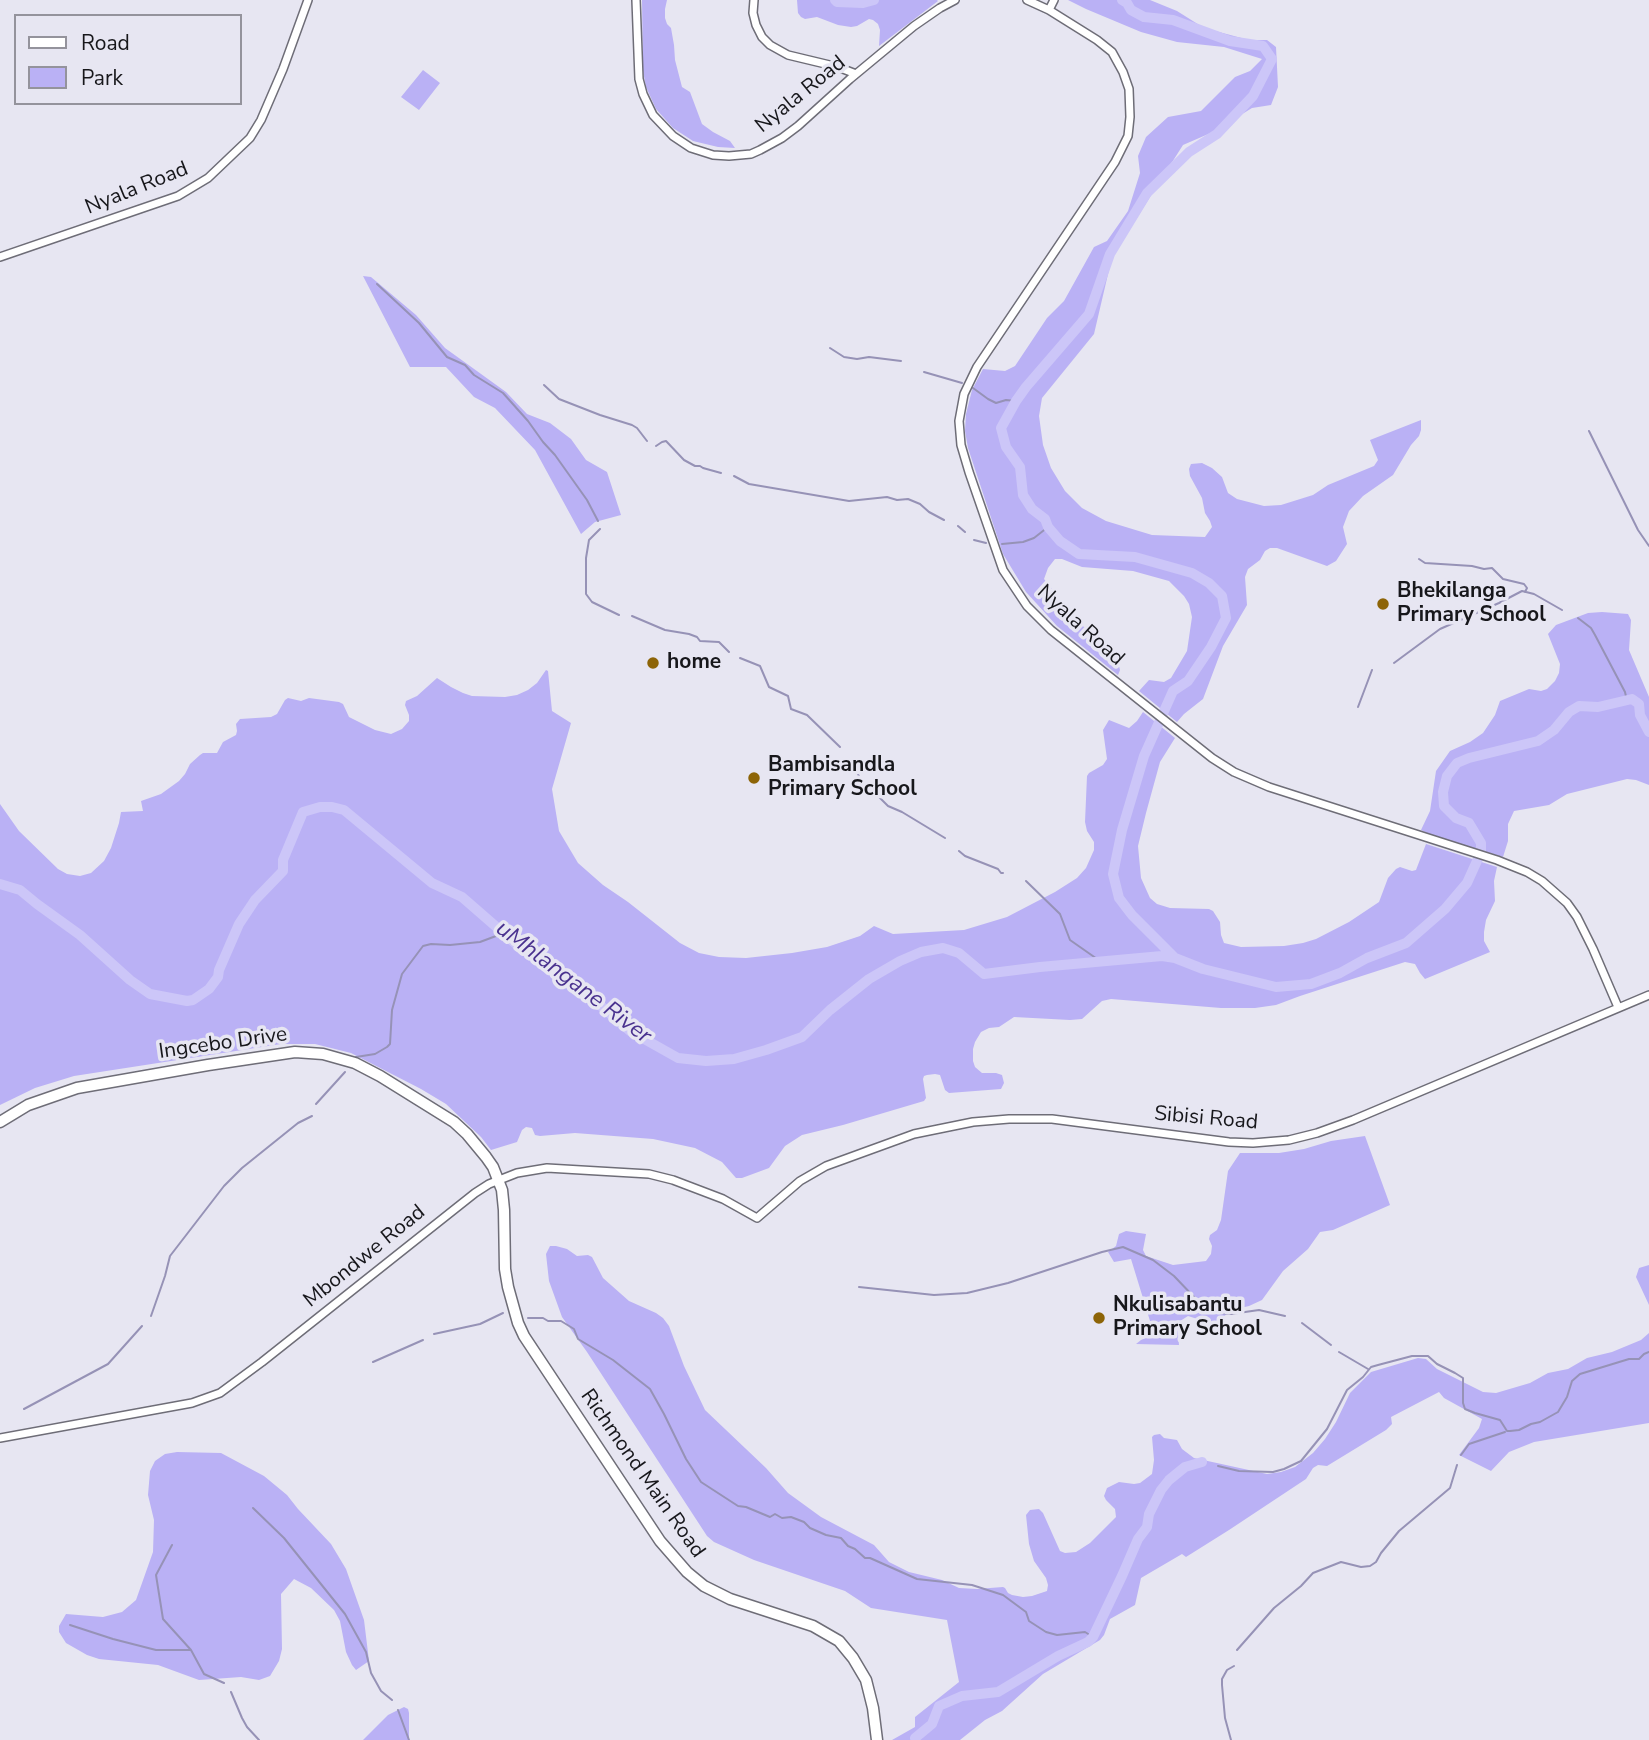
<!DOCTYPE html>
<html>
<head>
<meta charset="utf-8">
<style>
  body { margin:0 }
  #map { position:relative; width:1649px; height:1740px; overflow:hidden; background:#e7e6f2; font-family:"Nunito Sans",sans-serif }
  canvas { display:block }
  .legend { position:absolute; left:14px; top:14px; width:228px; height:91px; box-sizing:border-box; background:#e7e6f2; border:2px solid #94939c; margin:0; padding:9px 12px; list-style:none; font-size:21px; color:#17171b }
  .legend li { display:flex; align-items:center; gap:14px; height:35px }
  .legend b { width:35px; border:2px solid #94939c }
</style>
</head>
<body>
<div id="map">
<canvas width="1649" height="1740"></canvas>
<ul class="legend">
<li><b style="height:9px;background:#fff"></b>Road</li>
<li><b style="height:19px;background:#bab1f5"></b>Park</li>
</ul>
</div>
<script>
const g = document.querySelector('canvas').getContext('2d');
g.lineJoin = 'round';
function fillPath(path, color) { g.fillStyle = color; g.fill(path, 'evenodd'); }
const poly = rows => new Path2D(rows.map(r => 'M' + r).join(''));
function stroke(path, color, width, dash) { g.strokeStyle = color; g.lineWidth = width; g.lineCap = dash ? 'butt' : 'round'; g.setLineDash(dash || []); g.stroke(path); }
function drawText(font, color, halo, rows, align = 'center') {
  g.font = font + ' "Nunito Sans",sans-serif'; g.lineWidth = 7; g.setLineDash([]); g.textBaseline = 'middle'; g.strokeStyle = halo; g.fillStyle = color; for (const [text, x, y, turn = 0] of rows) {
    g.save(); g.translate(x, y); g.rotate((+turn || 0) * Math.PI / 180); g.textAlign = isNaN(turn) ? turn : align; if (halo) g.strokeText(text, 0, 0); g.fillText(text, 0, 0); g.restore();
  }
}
fillPath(poly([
  [642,0,667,0,665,9,665,18,667,24,671,28,674,45,675,60,682,87,690,92,702,124,713,132,730,141,735,148,718,147,693,141,673,128,656,109,646,87,643,71],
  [797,0,937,0,938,1,879,46,880,30,878,24,873,20,869,19,857,26,851,27,838,25,817,17,805,19,801,17,798,13],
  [1068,0,1150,0,1177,11,1204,28,1249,40,1267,40,1276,47,1278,87,1271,105,1252,108,1213,132,1183,145,1112,257,1094,334,1042,398,1039,416,1043,445,1051,468,1065,491,1082,508,1106,521,1152,535,1205,537,1212,527,1210,521,1205,513,1202,498,1190,476,1189,469,1191,464,1202,463,1212,468,1222,477,1228,493,1237,499,1264,506,1281,505,1313,495,1328,485,1374,466,1378,460,1370,440,1421,420,1421,430,1419,436,1411,445,1393,475,1363,496,1349,511,1343,527,1347,544,1336,561,1327,566,1277,548,1270,548,1265,551,1260,560,1248,569,1245,577,1247,605,1223,646,1203,699,1184,714,1177,722,1139,691,1149,680,1164,682,1171,678,1187,651,1192,617,1189,604,1184,596,1169,581,1133,571,1082,567,1062,559,1055,559,1048,568,1044,579,1054,591,1057,612,1062,618,1092,630,1092,643,1095,650,1118,662,1120,670,1118,675,1057,626,1026,592,1003,554,968,448,965,431,966,414,972,390,983,369,1005,371,1015,366,1047,318,1064,301,1094,247,1107,241,1128,211,1140,173,1138,156,1146,137,1168,117,1201,111,1235,77,1250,71,1262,59,1224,47,1177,42,1141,32,1086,9],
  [423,70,440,83,419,110,401,97],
  [363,276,371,277,416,315,445,348,506,392,527,414,550,423,571,439,586,460,607,472,621,515,595,522,581,534,535,450,495,408,474,397,446,367,410,367],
  [1602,612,1628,614,1631,620,1629,650,1649,697,1649,785,1636,780,1627,779,1567,794,1549,805,1514,811,1508,824,1508,841,1503,857,1429,834,1421,830,1430,811,1436,771,1450,751,1470,742,1483,733,1495,715,1500,701,1529,689,1541,691,1547,689,1555,681,1559,673,1560,664,1548,634,1556,625,1588,613],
  [546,670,548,671,552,711,571,723,552,789,559,831,578,863,603,885,628,902,680,943,699,953,719,957,746,958,792,953,827,947,860,936,874,926,893,934,964,930,1007,917,1055,892,1077,878,1086,868,1094,850,1094,842,1087,831,1085,822,1087,776,1089,773,1103,765,1107,759,1103,730,1109,720,1129,728,1137,721,1143,712,1175,738,1160,762,1146,813,1138,846,1141,878,1150,898,1157,904,1170,908,1209,909,1213,911,1220,922,1221,935,1224,943,1241,947,1284,946,1303,943,1316,939,1349,922,1379,902,1388,878,1396,869,1400,867,1412,871,1416,870,1426,844,1497,867,1494,881,1495,901,1486,920,1484,932,1484,941,1490,952,1425,979,1420,973,1415,964,1405,962,1300,996,1276,1005,1255,1008,1221,1008,1111,999,1102,1001,1082,1019,1070,1020,1014,1017,999,1027,989,1028,981,1032,975,1042,973,1049,973,1061,975,1067,982,1073,996,1073,1002,1075,1004,1083,1001,1089,949,1093,945,1090,940,1075,935,1074,927,1075,924,1076,923,1079,926,1098,924,1101,843,1125,802,1135,785,1146,769,1168,742,1178,736,1178,722,1162,695,1148,653,1139,575,1133,540,1136,535,1135,532,1128,526,1127,522,1130,517,1142,491,1150,481,1137,446,1104,421,1089,351,1053,315,1044,281,1044,74,1076,35,1088,0,1105,0,804,19,831,58,869,67,874,80,876,91,873,104,861,111,848,119,823,121,812,143,811,141,801,161,794,179,781,185,774,190,764,200,755,203,753,217,753,223,742,236,735,237,731,236,724,240,719,271,717,277,714,285,700,288,698,301,701,309,698,339,702,343,704,349,717,375,730,391,734,402,729,409,721,409,715,405,705,406,701,417,696,437,678,451,687,463,693,472,696,505,697,517,695,528,690,537,683],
  [1365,1136,1390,1205,1333,1230,1320,1232,1308,1249,1283,1271,1262,1300,1249,1306,1232,1310,1219,1320,1210,1323,1188,1316,1177,1323,1179,1345,1136,1344,1141,1340,1154,1334,1131,1259,1114,1262,1108,1252,1116,1246,1119,1234,1126,1231,1146,1234,1143,1250,1146,1256,1173,1265,1206,1261,1211,1254,1212,1246,1209,1239,1210,1235,1217,1230,1221,1220,1228,1171,1240,1153,1279,1153,1304,1149,1331,1141],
  [550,1246,556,1246,567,1249,577,1256,588,1255,592,1257,603,1278,629,1301,656,1313,663,1318,669,1326,684,1366,705,1410,766,1468,788,1493,821,1517,874,1545,889,1562,909,1572,942,1580,959,1588,977,1589,1003,1587,1005,1588,1008,1593,1012,1595,1023,1597,1032,1596,1047,1591,1048,1585,1046,1578,1034,1561,1029,1544,1026,1515,1030,1510,1039,1509,1043,1513,1060,1551,1065,1553,1076,1552,1090,1543,1116,1517,1115,1509,1106,1500,1104,1496,1107,1488,1119,1482,1134,1484,1140,1483,1152,1474,1154,1460,1152,1437,1154,1435,1160,1434,1164,1438,1177,1440,1182,1449,1194,1458,1267,1474,1281,1472,1295,1467,1313,1453,1325,1439,1336,1422,1350,1393,1371,1372,1418,1358,1426,1359,1437,1369,1483,1392,1496,1393,1530,1383,1548,1373,1568,1369,1587,1358,1612,1352,1641,1340,1649,1333,1649,1423,1534,1442,1509,1452,1491,1471,1459,1455,1479,1428,1482,1419,1444,1398,1439,1392,1391,1417,1392,1424,1386,1430,1327,1466,1318,1465,1313,1468,1306,1479,1229,1530,1186,1557,1182,1554,1141,1578,1135,1605,1110,1619,1104,1635,1100,1640,1043,1674,1002,1711,985,1720,960,1740,892,1740,915,1727,915,1717,959,1682,947,1620,871,1608,845,1591,754,1560,714,1542,707,1536,587,1352,562,1317,549,1281,546,1254],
  [1649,1265,1649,1305,1636,1277,1639,1268],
  [177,1452,221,1453,264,1476,287,1495,298,1509,331,1544,346,1569,364,1620,369,1661,356,1670,352,1665,346,1652,340,1621,334,1610,311,1588,294,1579,281,1594,282,1649,279,1661,270,1676,259,1680,241,1677,199,1680,158,1665,99,1659,87,1655,66,1643,59,1632,59,1626,66,1614,103,1617,122,1612,136,1600,153,1552,154,1520,148,1495,150,1471,155,1461,165,1454],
  [404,1707,408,1709,409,1713,409,1740,363,1740,388,1715]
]), '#bab1f5');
stroke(poly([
  [377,284,419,323,447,357,465,365,474,375,503,393,528,421,543,442,555,455,587,500,598,521],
  [830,348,844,357,857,359,869,357,901,361],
  [924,372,962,383],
  [544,385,559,399,600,415,632,425,637,428,647,441],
  [973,388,988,399,996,403,1006,400,1016,401],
  [1589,431,1638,530,1649,546],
  [656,446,662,442,666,441,684,460,695,466,700,466,703,468,721,473],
  [734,476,749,484,849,501,887,497,897,500,908,499,920,504,929,512,944,520],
  [958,526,965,532],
  [600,529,589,540,586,558,586,594,592,602,619,615],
  [974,540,986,543],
  [1002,544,1023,542,1034,538,1048,527],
  [1419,559,1425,563,1472,566,1484,569,1492,568,1503,579,1524,584,1527,588,1525,592],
  [632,616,665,630,689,634,697,637,700,641,719,642,729,652],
  [1578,618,1591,628,1595,635,1625,692,1627,701],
  [740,658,760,666,769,687,788,696,791,709,807,715,840,747],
  [1394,663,1440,629,1499,603,1522,591,1534,594,1562,610],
  [1358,707,1372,670],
  [851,761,860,778,888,806,902,812,945,838],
  [959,851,965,856,998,869,1001,873,1003,873],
  [1026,881,1060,914,1070,940,1100,961],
  [356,1057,375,1054,387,1047,390,1044,392,1010,402,974,423,946,431,944,450,945,480,942,504,933,509,937],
  [316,1104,345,1072],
  [859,1287,934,1295,967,1293,1008,1283,1102,1252,1123,1247,1153,1260,1174,1276,1195,1298,1208,1306,1212,1310,1219,1313,1231,1314,1259,1310,1285,1316],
  [151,1316,165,1276,170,1256,224,1186,242,1168,298,1123,312,1116],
  [528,1318,543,1318,548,1321,561,1321,574,1329,578,1339,613,1360,650,1389,664,1414,686,1459,701,1482,738,1506,746,1507,770,1517,775,1514,782,1518,791,1517,804,1522,810,1528,826,1535,841,1538,848,1546,855,1549,865,1558,870,1558,917,1579,972,1585,1003,1595,1026,1612,1029,1621,1046,1632,1057,1635,1085,1632,1093,1637],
  [1302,1323,1331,1345],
  [434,1334,480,1324,503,1313],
  [1339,1352,1368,1369],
  [373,1362,423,1340],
  [24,1409,108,1364,142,1326],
  [1461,1455,1469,1444,1505,1432],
  [1218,1466,1239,1471,1273,1472,1284,1469,1301,1461,1327,1429,1347,1390,1363,1377,1371,1367,1378,1365,1412,1356,1428,1356,1437,1364,1455,1373,1463,1378,1463,1403,1465,1409,1475,1413,1500,1420,1507,1431,1510,1431,1519,1430,1531,1424,1540,1422,1558,1412,1567,1397,1572,1381,1580,1374,1629,1359,1639,1359,1644,1354,1649,1352],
  [253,1508,284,1538,345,1614,366,1652,371,1673,381,1691,392,1700],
  [172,1545,156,1575,163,1619,191,1650,204,1674,224,1683],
  [70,1625,113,1639,156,1650,191,1650],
  [1237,1650,1274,1608,1301,1586,1313,1573,1341,1562,1361,1567,1370,1566,1376,1562,1381,1553,1399,1531,1450,1488,1457,1465],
  [231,1692,242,1718,247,1727,259,1740],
  [398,1710,409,1740],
  [1231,1740,1225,1718,1222,1685,1222,1679,1227,1670,1234,1666]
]), '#9692b6', 2);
stroke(poly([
  [835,0,837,2,863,3,874,0],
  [1122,0,1127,3,1131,10,1144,17,1173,20,1230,41,1263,46,1272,59,1253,96,1217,134,1189,152,1147,193,1110,254,1089,314,1026,387,1016,401,1001,428,1006,447,1020,467,1023,495,1032,509,1045,519,1048,527,1060,541,1079,554,1135,557,1192,573,1209,583,1222,596,1226,618,1211,647,1188,681,1173,691,1144,756,1122,830,1113,874,1119,898,1132,915,1175,958],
  [0,884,20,890,37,904,80,935,130,980,150,994,187,1001,193,1000,209,989,218,977,219,970,239,924,255,900,283,871,283,860,303,812,320,807,332,807,344,810,432,883,462,897,524,951,543,956,630,1031,678,1058,706,1061,734,1059,766,1050,802,1037,830,1010,869,979,900,961,921,952,943,948,959,953,984,974,1040,967,1162,956,1175,958,1203,969,1276,987,1311,984,1340,973,1367,958,1406,943,1445,909,1467,883,1481,852,1481,843,1469,823,1456,818,1444,806,1443,792,1447,776,1457,763,1469,758,1538,741,1554,730,1569,712,1579,706,1598,707,1632,699,1639,704,1640,715,1649,732],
  [915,1738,932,1724,939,1706,962,1696,998,1692,1058,1656,1088,1642,1093,1637,1122,1576,1138,1539,1147,1527,1149,1514,1161,1490,1169,1480,1185,1467,1202,1462]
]), '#ccc6f8', 10);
const minor = poly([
  [636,0,639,79,643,94,653,115,673,136,691,148,713,155,729,156,751,154,760,150,782,138,798,126,850,79,914,26,940,8,955,0],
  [754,0,753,13,756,25,762,37,770,45,788,55,838,67,856,74],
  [1027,0,1049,10,1097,40,1112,52,1123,72,1129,89,1130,117,1128,136,1115,162,977,367,964,394,959,421,961,445,969,472,1003,570,1027,606,1051,630,1212,758,1234,772,1269,787,1497,860,1527,872,1542,881,1567,903,1577,917,1593,949,1618,1007],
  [1049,10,1054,0],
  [0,257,178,196,208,178,250,138,261,120,283,69,308,0],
  [0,1438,192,1403,220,1393,262,1362,475,1193,489,1184,517,1173,547,1168,649,1174,673,1180,723,1199,757,1218,800,1181,826,1166,914,1134,973,1122,1009,1119,1052,1119,1229,1142,1253,1143,1289,1140,1317,1133,1353,1120,1649,995]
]);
const major = poly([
  [0,1122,28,1105,77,1088,208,1065,295,1052,323,1054,355,1063,380,1076,454,1122,467,1134,486,1157,493,1167,502,1190,504,1210,505,1269,508,1287,518,1323,524,1336,660,1541,687,1572,704,1586,730,1599,813,1626,839,1641,853,1658,866,1680,873,1708,877,1740]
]);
stroke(minor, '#6e6d77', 10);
stroke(major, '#6e6d77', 13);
stroke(minor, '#fff', 7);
stroke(major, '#fff', 10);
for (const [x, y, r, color] of [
  [1383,604,7,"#8d6407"],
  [653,663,7,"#8d6407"],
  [754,778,7,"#8d6407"],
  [1099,1318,7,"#8d6407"]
]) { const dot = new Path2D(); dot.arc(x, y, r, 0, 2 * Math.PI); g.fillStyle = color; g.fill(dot); stroke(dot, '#e7e6f2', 2.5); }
drawText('21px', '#17171b', '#e7e6f2', [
  ["Nyala Road",801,95,-39],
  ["Nyala Road",137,189,-22],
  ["Nyala Road",1080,626,42],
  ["Ingcebo Drive",223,1044,-8],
  ["Sibisi Road",1206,1119,5],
  ["Mbondwe Road",365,1257,-39],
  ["Richmond Main Road",642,1474,55]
]);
drawText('bold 21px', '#17171b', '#e7e6f2', [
  ["Bhekilanga",1397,592],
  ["Primary School",1397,616],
  ["home",667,663],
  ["Bambisandla",768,766],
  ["Primary School",768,790],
  ["Nkulisabantu",1113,1306],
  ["Primary School",1113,1330]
], 'left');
drawText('italic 23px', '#4a328f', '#e7e6f2', [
  ["uMhlangane River",573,983,37]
]);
</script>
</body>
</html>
